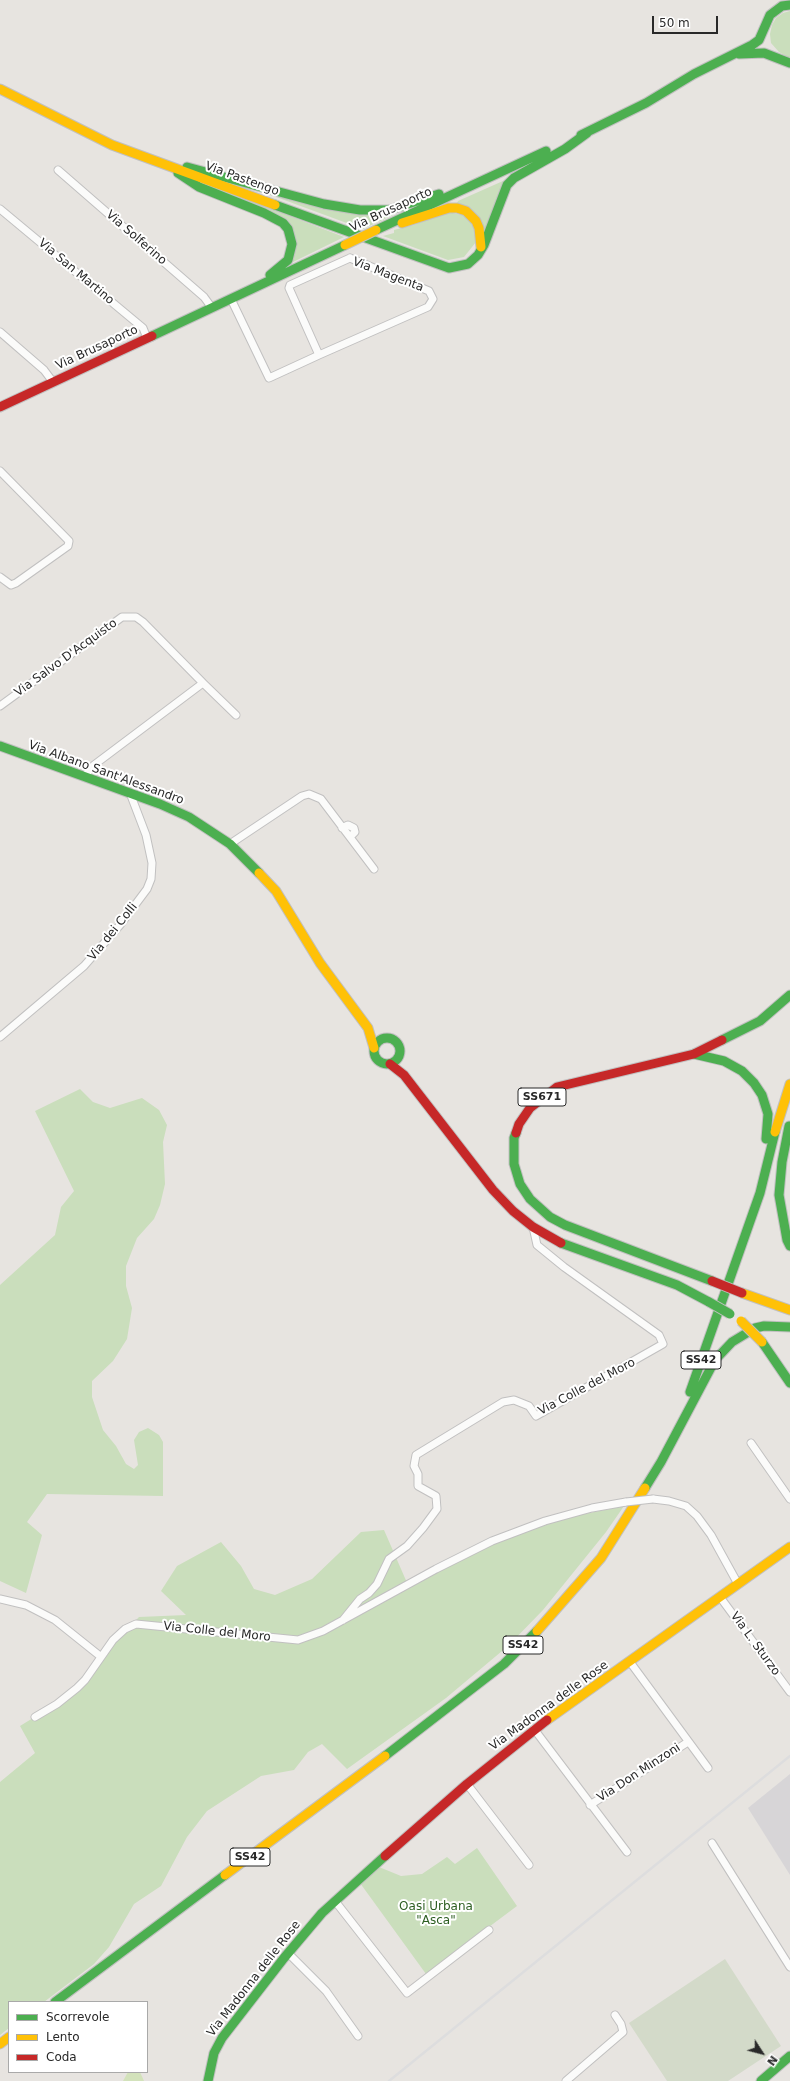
<!DOCTYPE html>
<html>
<head>
<meta charset="utf-8">
<style>
  body { margin:0 }
  #map { position:relative; width:790px; height:2081px; overflow:hidden; background:#e7e4e0; font-family:"DejaVu Sans",sans-serif }
  canvas { display:block }
  .legend { position:absolute; left:8px; top:2001px; width:140px; height:72px; box-sizing:border-box; background:#fff; border:1px solid #a9a9a9; margin:0; padding:5px 7px; list-style:none; font-size:12px; color:#292929 }
  .legend li { display:flex; align-items:center; gap:8px; height:20px }
  .legend b { width:20px; border:1px solid #a9a9a9 }
  .north { position:absolute; left:742px; top:2033px; width:40px; height:40px; -webkit-text-stroke:3px #fff; paint-order:stroke; rotate:126deg; font-size:11px; font-weight:700; line-height:16px; text-align:center; color:#292929 }
  .north::after { content:''; display:block; margin:auto; width:14px; height:18px; background:#292929; clip-path:polygon(50% 0,100% 100%,50% 72%,0 100%) }
  .scale { position:absolute; left:652px; top:16px; width:66px; height:18px; box-sizing:border-box; border:2px solid #292929; border-top:0; padding-left:5px; font-size:12px; line-height:14px; white-space:nowrap; color:#292929; -webkit-text-stroke:3px #fff; paint-order:stroke }
</style>
</head>
<body>
<div id="map">
<canvas width="790" height="2081"></canvas>
<ul class="legend">
<li><b style="height:5px;background:#4caf50"></b>Scorrevole</li>
<li><b style="height:5px;background:#ffc107"></b>Lento</li>
<li><b style="height:5px;background:#c62828"></b>Coda</li>
</ul>
<div class="north">N</div>
<div class="scale">50 m</div>
</div>
<script>
const g = document.querySelector('canvas').getContext('2d');
g.lineJoin = 'round';
function fillPath(path, color) { g.fillStyle = color; g.fill(path, 'evenodd'); }
const poly = rows => new Path2D(rows.map(r => 'M' + r).join(''));
function stroke(path, color, width, dash) { g.strokeStyle = color; g.lineWidth = width; g.lineCap = dash ? 'butt' : 'round'; g.setLineDash(dash || []); g.stroke(path); }
function drawText(font, color, halo, rows, align = 'center') {
  g.font = font + ' "DejaVu Sans",sans-serif'; g.lineWidth = 4; g.setLineDash([]); g.textBaseline = 'middle'; g.strokeStyle = halo; g.fillStyle = color; for (const [text, x, y, turn = 0] of rows) {
    g.save(); g.translate(x, y); g.rotate((+turn || 0) * Math.PI / 180); g.textAlign = isNaN(turn) ? turn : align; if (halo) g.strokeText(text, 0, 0); g.fillText(text, 0, 0); g.restore();
  }
}
fillPath(poly([
  [790,1774,790,1875,748,1808]
]), '#d7d5d7');
fillPath(poly([
  [790,11,790,57,788,57,779,52,771,43,770,34,772,25,776,18,783,13],
  [503,181,503,185,485,231,457,203,458,201],
  [268,194,392,212,393,215,363,229],
  [238,196,344,237,293,262,289,261,294,235,235,197],
  [448,212,466,216,475,229,476,242,464,257,448,260,383,236,394,233,394,230,414,225],
  [80,1089,93,1102,110,1108,142,1098,159,1110,167,1125,163,1142,165,1184,160,1205,154,1219,137,1238,126,1266,126,1286,132,1308,127,1339,113,1361,92,1381,92,1397,103,1430,116,1446,126,1464,134,1469,138,1465,134,1440,139,1432,148,1428,159,1435,163,1442,163,1496,47,1494,27,1522,42,1535,26,1593,0,1581,0,1285,55,1235,61,1207,74,1191,35,1111],
  [624,1506,606,1532,543,1610,508,1646,446,1698,347,1769,322,1744,308,1752,294,1770,261,1776,207,1811,187,1837,161,1886,134,1904,109,1947,94,1964,44,2002,9,2002,9,2028,0,2035,0,1782,35,1753,20,1726,80,1689,92,1677,102,1656,139,1617,186,1615,161,1591,177,1566,221,1542,241,1566,254,1589,275,1595,312,1579,361,1532,384,1530,408,1585,455,1560,531,1528,579,1515],
  [477,1848,517,1906,426,1974,360,1883,379,1867,401,1876,422,1874,447,1857,455,1864]
]), '#cadebc');
fillPath(poly([
  [725,1959,781,2046,728,2081,667,2081,629,2023]
]), '#d3dac9');
fillPath(poly([
  [128,2072,140,2072,144,2081,123,2081]
]), '#d3e2bb');
const street = poly([
  [58,170,204,297,212,308],
  [0,209,143,328,147,338],
  [350,258,429,291,433,299,428,307,319,355,289,288,290,285,350,258],
  [231,299,269,378,319,355],
  [0,332,44,370,53,382],
  [0,471,69,541,68,546,16,583,11,585,0,577],
  [203,683,236,715],
  [0,706,122,617,136,617,143,622,203,683,94,765,84,777],
  [342,828,348,825,354,828,355,832,350,837],
  [230,844,302,796,309,794,321,799,374,869],
  [0,1037,84,966,120,925,147,889,151,879,152,863,146,835,130,793],
  [751,1443,790,1499],
  [653,1499,669,1501,686,1506,697,1516,711,1535,738,1584],
  [720,1597,790,1692],
  [0,1599,26,1605,55,1620,100,1656],
  [343,1620,360,1599,369,1593,377,1584,389,1559,407,1546,423,1528,437,1509,436,1496,418,1486,418,1474,414,1466,416,1455,503,1402,514,1400,529,1406,536,1416,663,1344,659,1335,564,1267,537,1245,533,1227],
  [630,1662,708,1768],
  [35,1717,57,1704,77,1688,85,1680,113,1640,125,1629,136,1624,298,1640,323,1631,436,1569,492,1541,545,1521,592,1508,626,1502],
  [534,1729,627,1852],
  [467,1784,529,1865],
  [590,1805,688,1742],
  [712,1843,790,1967],
  [335,1901,407,1993,489,1930],
  [288,1953,326,1991,358,2036],
  [566,2081,623,2032,621,2024,615,2015]
]);
const fast = poly([
  [739,54,764,53,790,63],
  [581,135,646,103,694,74,752,45,759,40,770,15,782,6,790,5],
  [187,167,324,204,360,210,389,210,439,194],
  [178,173,199,187,264,213,283,223,288,229,292,244,288,260,270,275],
  [275,205,449,268,468,264,478,255,484,245,507,185,514,178,565,149,587,133],
  [376,230,546,151],
  [152,336,345,245],
  [0,746,160,804,189,817,230,844,259,873],
  '374 1051a13 13 0 1 1 26 0a13 13 0 1 1-26 0Z',
  [722,1040,760,1021,790,995],
  [694,1054,724,1061,742,1071,754,1083,762,1095,768,1114,766,1139],
  [789,1126,782,1162,779,1195,787,1240,790,1246],
  [516,1133,514,1138,514,1164,520,1184,530,1199,550,1217,565,1225,712,1281],
  [561,1243,677,1285,709,1302],
  [762,1342,790,1383],
  [690,1392,760,1193,775,1132],
  [645,1488,661,1462,715,1360,732,1342,755,1328,764,1326,790,1327],
  [385,1756,504,1664,537,1631],
  [55,2002,225,1875],
  [208,2081,214,2053,222,2038,284,1958,322,1913,385,1856],
  [761,2081,790,2056]
]);
const slow = poly([
  [0,89,112,145,275,205],
  [402,223,449,208,457,208,466,211,476,221,479,228,481,247],
  [259,873,276,891,320,963,368,1028,374,1048],
  [775,1132,790,1084],
  [742,1293,790,1310],
  [537,1631,601,1558,645,1488],
  [547,1720,790,1547],
  [225,1875,385,1756],
  [0,2044,9,2037]
]);
const jam = poly([
  [0,407,152,336],
  [390,1064,404,1075,493,1190,513,1211,533,1227,561,1243],
  [516,1133,519,1124,530,1108,557,1087,694,1054,722,1040],
  [385,1856,467,1784,547,1720]
]);
stroke(street, '#c1c0c0', 9);
stroke(fast, '#c1c0c0', 11);
stroke(slow, '#c1c0c0', 11);
stroke(jam, '#c1c0c0', 11);
stroke(street, '#fbfbfa', 7);
stroke(fast, '#4caf50', 9);
stroke(slow, '#ffc107', 9);
stroke(jam, '#c62828', 9);
stroke(poly([
  [389,2081,790,1756]
]), '#ddddde', 2.5);
const streetBridge = poly([
  [626,1502,653,1499]
]);
const fastBridge = poly([
  [709,1302,730,1314]
]);
const slowBridge = poly([
  [345,245,376,230],
  [741,1321,762,1342]
]);
const jamBridge = poly([
  [712,1281,742,1293]
]);
stroke(streetBridge, '#c1c0c0', 9, []);
stroke(fastBridge, '#c1c0c0', 11, []);
stroke(slowBridge, '#c1c0c0', 11, []);
stroke(jamBridge, '#c1c0c0', 11, []);
stroke(streetBridge, '#fbfbfa', 7);
stroke(fastBridge, '#4caf50', 9);
stroke(slowBridge, '#ffc107', 9);
stroke(jamBridge, '#c62828', 9);
for (const [x, y, w] of [
  [542,1097,48],
  [701,1360,40],
  [523,1645,40],
  [250,1857,40]
]) { const box = new Path2D(); box.roundRect(x - w / 2, y - 9, w, 18, 3); g.fillStyle = '#fff'; g.fill(box); stroke(box, '#292929', 1); }
drawText('bold 11px', '#292929', null, [
  ["SS671",542,1097],
  ["SS42",701,1360],
  ["SS42",523,1645],
  ["SS42",250,1857]
]);
drawText('12px', '#292929', '#fff', [
  ["Via Pastengo",242,179,20],
  ["Via Brusaporto",391,210,-25],
  ["Via Solferino",136,238,41],
  ["Via San Martino",76,272,40],
  ["Via Magenta",388,275,21],
  ["Via Brusaporto",97,348,-25],
  ["Via Salvo D'Acquisto",66,658,-36],
  ["Via Albano Sant'Alessandro",106,773,20],
  ["Via dei Colli",113,932,-51],
  ["Via Colle del Moro",587,1387,-28],
  ["Via Colle del Moro",217,1632,6],
  ["Via L. Sturzo",755,1644,54],
  ["Via Madonna delle Rose",549,1706,-36],
  ["Via Don Minzoni",639,1773,-33],
  ["Via Madonna delle Rose",254,1979,-52]
]);
drawText('12px', '#2d5e22', '#fff', [
  ["Oasi Urbana",436,1907],
  ["\"Asca\"",436,1921]
]);
</script>
</body>
</html>
